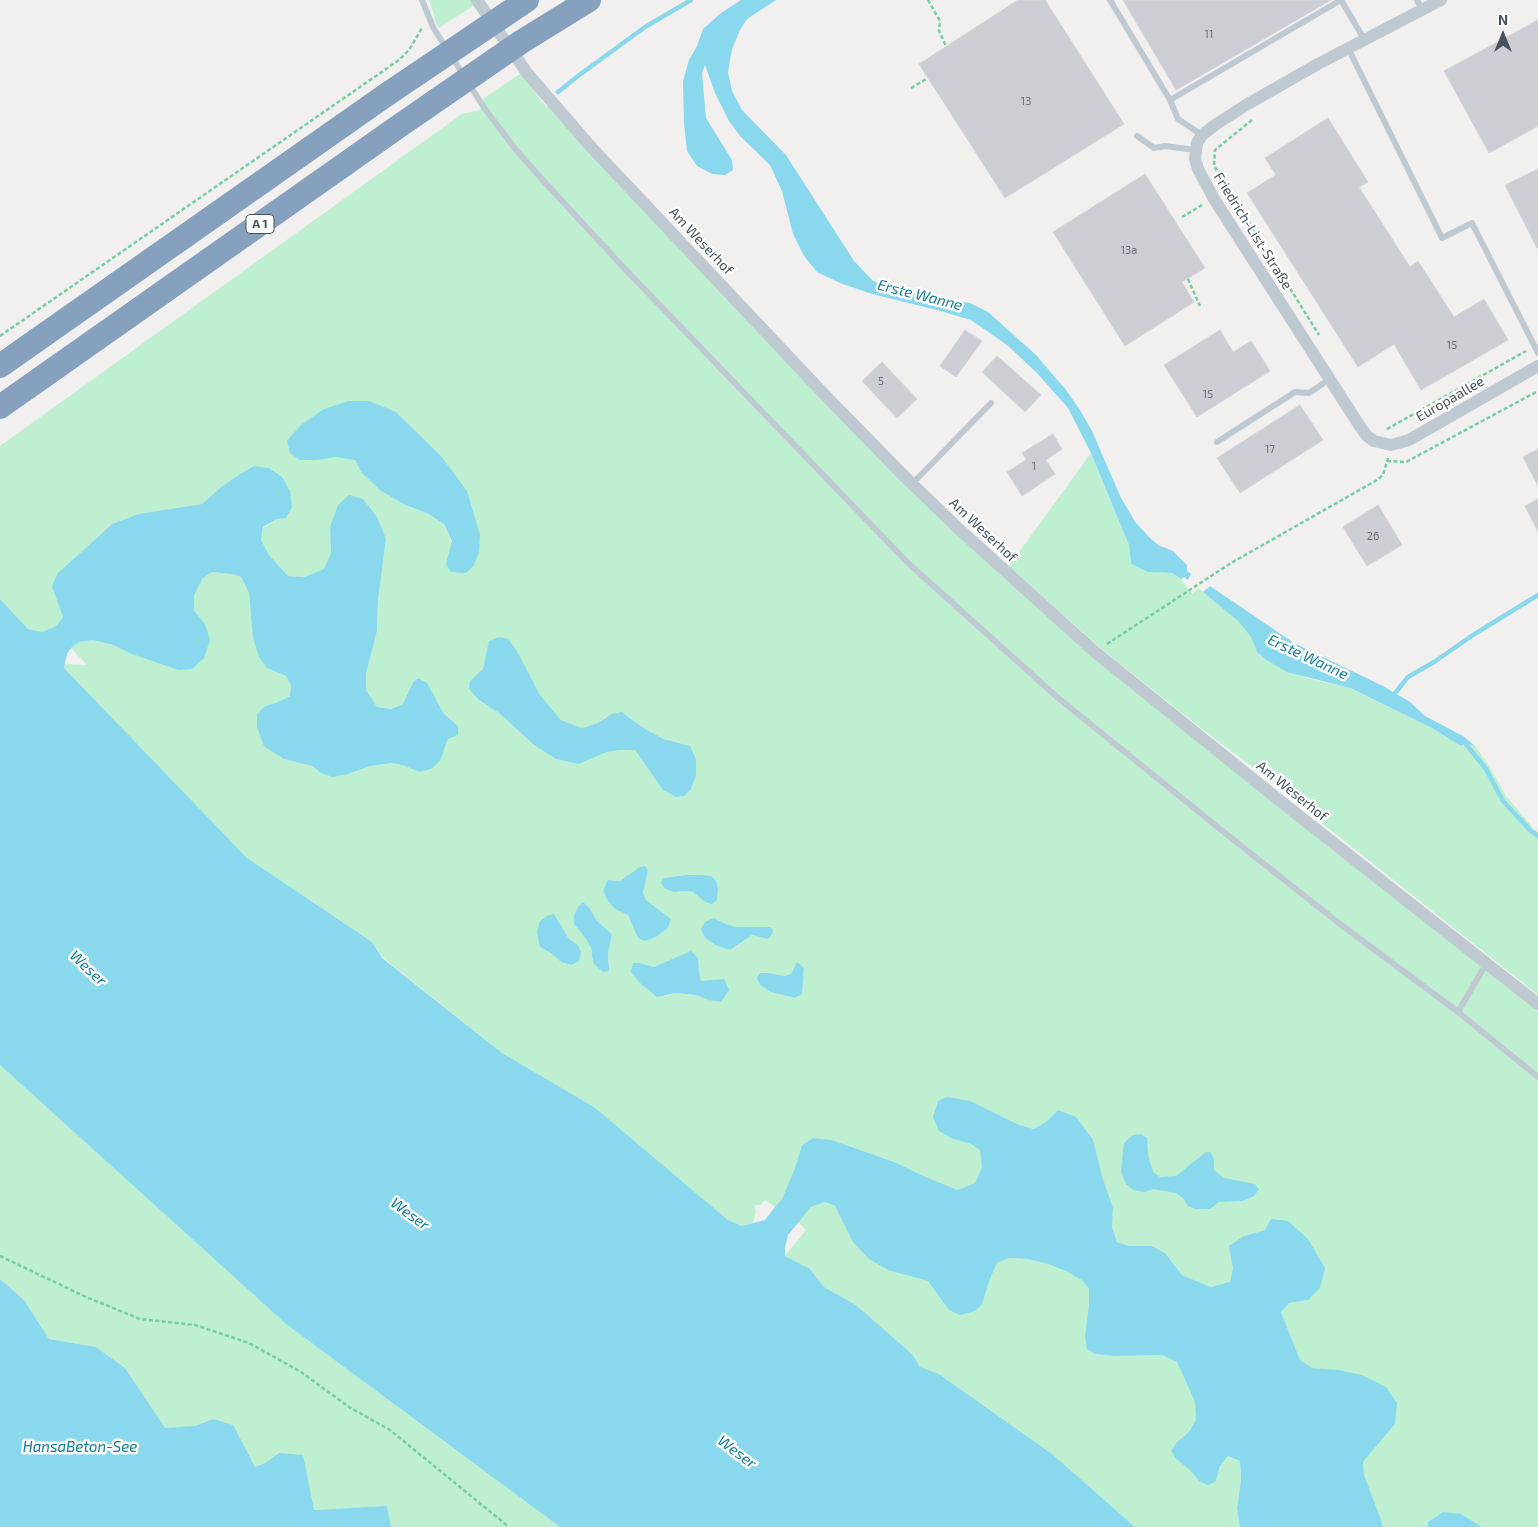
<!DOCTYPE html>
<html>
<head>
<meta charset="utf-8">
<style>
  body { margin:0 }
  #map { position:relative; width:1538px; height:1527px; overflow:hidden; background:#f2efef; font-family:"Exo 2",sans-serif }
  canvas { display:block }
  .north { position:absolute; left:1478px; top:10px; width:50px; height:50px; -webkit-text-stroke:4px #fff; paint-order:stroke; rotate:0deg; font-size:14px; font-weight:700; line-height:20px; text-align:center; color:#47525d }
  .north::after { content:''; display:block; margin:auto; width:18px; height:22px; background:#47525d; clip-path:polygon(50% 0,100% 100%,50% 72%,0 100%) }
</style>
</head>
<body>
<div id="map">
<canvas width="1538" height="1527"></canvas>
<div class="north">N</div>
</div>
<script>
const g = document.querySelector('canvas').getContext('2d');
g.lineJoin = 'round';
function fillPath(path, color) { g.fillStyle = color; g.fill(path, 'evenodd'); }
const poly = rows => new Path2D(rows.map(r => 'M' + r).join(''));
function stroke(path, color, width, dash) { g.strokeStyle = color; g.lineWidth = width; g.lineCap = dash ? 'butt' : 'round'; g.setLineDash(dash || []); g.stroke(path); }
function drawText(font, color, halo, rows, align = 'center') {
  g.font = font + ' "Exo 2",sans-serif'; g.lineWidth = 5; g.setLineDash([]); g.textBaseline = 'middle'; g.strokeStyle = halo; g.fillStyle = color; for (const [text, x, y, turn = 0] of rows) {
    g.save(); g.translate(x, y); g.rotate((+turn || 0) * Math.PI / 180); g.textAlign = isNaN(turn) ? turn : align; if (halo) g.strokeText(text, 0, 0); g.fillText(text, 0, 0); g.restore();
  }
}
fillPath(poly([
  [429,0,473,0,476,4,439,28,435,21,434,14],
  [521,73,546,107,549,105,949,526,1503,984,1538,1011,1538,1527,1482,1527,1461,1514,1428,1522,1428,1527,1383,1527,1380,1517,1364,1475,1363,1462,1395,1424,1362,1375,1339,1370,1312,1369,1300,1360,1281,1312,1289,1303,1308,1300,1265,1230,1244,1236,1233,1268,1230,1283,1211,1287,1182,1275,1165,1253,1152,1246,1130,1246,1117,1242,1112,1227,1113,1208,1102,1176,1058,1110,1047,1121,1034,1129,1020,1125,953,1139,971,1144,981,1150,982,1167,975,1183,959,1190,928,1178,894,1162,832,1140,813,1138,802,1145,795,1168,782,1199,775,1207,765,1200,760,1205,754,1205,756,1211,753,1223,742,1226,728,1220,594,1107,502,1053,382,957,372,942,247,858,64,668,65,664,87,665,71,648,79,642,93,640,113,645,129,653,178,670,205,624,194,610,194,596,202,579,212,572,232,574,241,577,249,593,253,638,267,668,286,676,291,685,290,696,276,704,265,706,284,759,312,766,321,773,348,774,370,766,392,763,405,766,419,772,445,749,448,739,458,726,444,714,436,699,419,678,413,682,403,704,391,709,377,707,366,690,366,674,377,631,378,600,386,539,330,527,331,553,324,569,304,577,288,576,269,555,261,541,263,528,277,519,286,518,221,487,202,504,138,514,112,524,58,573,59,604,63,617,57,625,52,628,42,632,28,629,0,599,0,446,462,114,480,110,484,98],
  [396,412,441,456,465,573,444,524,427,513,405,505,361,472,355,460,335,457,318,460,300,460],
  [489,642,517,651,540,695,561,720,582,728,598,723,612,714,630,717,645,729,664,739,690,746,696,759,696,775,684,796,676,797,663,790,635,750,620,750,607,752,578,764,556,759,534,745,499,713,479,700,470,681,483,669],
  [640,867,648,871,643,893,646,900,671,919,668,928,656,937,645,940,638,938,628,915,615,909,607,900,603,890,608,880,620,881],
  [686,875,702,875,711,876,705,902,693,892,686,891,674,892,665,878],
  [578,907,590,909,597,921,612,934,608,954,609,964,592,956,592,950,586,939,574,924,574,915],
  [554,914,569,939,576,944,571,965,561,962,551,953,540,947],
  [714,918,726,924,736,927,761,927,768,938,752,935,730,950,717,946,705,938],
  [698,958,699,973,701,981,724,979,709,1000,696,995,675,993,665,996,640,963,654,967],
  [795,967,804,968,802,994,795,998,771,992,768,973,785,976,791,974],
  [1091,453,1129,545,1131,564,1148,572,1172,573,1181,579,1192,594,1199,588,1238,621,1251,637,1257,652,1265,659,1308,678,1349,688,1432,728,1461,746,1465,743,1475,746,1490,767,1506,796,1533,828,1538,832,1538,995,1323,824,1289,794,1211,736,1104,651,1009,566],
  [0,1065,286,1324,560,1527,391,1527,387,1506,314,1510,279,1453,265,1463,255,1467,213,1419,195,1426,165,1429,125,1368,96,1347,49,1339,24,1300,0,1279],
  [825,1202,835,1206,853,1242,909,1276,928,1281,938,1295,989,1281,997,1263,1009,1258,1028,1259,1048,1264,1068,1272,1083,1281,1089,1289,1089,1305,1095,1354,1115,1356,1162,1355,1177,1362,1195,1402,1196,1419,1189,1432,1177,1442,1176,1459,1190,1470,1199,1481,1216,1481,1220,1466,1228,1456,1240,1461,1241,1479,1237,1509,1240,1527,1135,1527,1052,1454,939,1374,920,1367,913,1355,856,1305,824,1287,810,1269,785,1256,806,1230,798,1222,811,1207]
]), '#bdefd0');
fillPath(poly([
  [741,0,776,0,747,19,740,30,732,49,728,72,732,91,742,110,786,155,854,261,872,280,887,288,970,303,988,312,1036,355,1066,390,1080,410,1092,431,1121,498,1136,523,1151,539,1160,546,1173,551,1187,565,1187,571,1191,574,1188,580,1184,577,1181,579,1172,573,1148,572,1131,564,1129,545,1091,453,1068,408,1037,373,1007,345,971,320,937,310,872,294,840,283,817,272,804,256,793,234,782,191,770,165,741,137,729,121,715,93,705,65,702,73,706,118,732,160,733,170,725,175,712,174,697,166,687,151,684,124,683,81,689,60,697,46,703,29,721,13],
  [349,401,369,401,396,412,441,456,467,491,480,535,479,552,474,565,466,573,451,572,446,564,452,541,444,524,427,513,405,505,380,490,361,472,355,460,335,457,318,460,300,460,290,453,287,441,301,425,324,409],
  [254,466,269,468,282,477,290,491,292,507,286,518,277,519,263,527,261,540,269,555,288,576,304,577,324,569,331,553,330,527,338,505,349,495,363,499,377,517,386,539,378,600,377,631,366,674,366,690,377,707,391,709,403,704,413,682,418,678,427,683,444,714,458,726,458,735,448,739,440,761,431,769,419,772,405,766,392,763,370,766,348,774,333,777,321,773,312,766,284,759,264,746,257,727,257,714,265,706,276,703,290,696,291,685,286,676,267,668,259,657,253,638,249,593,241,577,232,574,212,572,202,579,194,596,194,610,205,624,210,640,204,658,192,669,178,670,129,653,113,645,93,640,79,642,71,648,67,654,64,668,247,858,372,942,382,958,502,1053,594,1107,728,1220,742,1226,765,1220,775,1207,782,1199,795,1168,802,1145,813,1138,832,1140,894,1162,928,1178,958,1190,975,1183,982,1167,980,1150,971,1144,953,1139,939,1131,933,1117,938,1101,947,1097,970,1101,1019,1125,1034,1129,1047,1121,1058,1110,1076,1117,1093,1140,1102,1176,1113,1208,1112,1227,1117,1242,1130,1246,1152,1246,1165,1253,1182,1275,1211,1287,1230,1282,1233,1268,1229,1246,1244,1236,1265,1230,1271,1219,1288,1221,1308,1239,1325,1268,1320,1288,1308,1300,1289,1303,1281,1312,1300,1360,1312,1368,1339,1370,1362,1375,1386,1387,1397,1403,1395,1424,1363,1462,1364,1475,1380,1517,1383,1527,1240,1527,1237,1509,1241,1479,1240,1461,1228,1456,1220,1466,1216,1481,1208,1485,1199,1481,1190,1470,1176,1459,1171,1451,1177,1442,1189,1432,1196,1419,1195,1402,1177,1362,1162,1355,1115,1356,1095,1354,1087,1349,1085,1337,1089,1305,1089,1289,1083,1281,1068,1272,1048,1264,1028,1259,1009,1258,997,1263,989,1281,982,1304,975,1311,960,1315,949,1310,928,1281,888,1270,869,1259,853,1242,835,1206,825,1202,811,1207,788,1235,785,1248,785,1256,810,1269,824,1287,856,1305,913,1355,920,1367,939,1374,1052,1454,1135,1527,560,1527,286,1324,0,1065,0,599,28,629,42,632,52,628,57,625,63,617,52,586,58,573,112,524,138,514,202,504,221,487,240,474],
  [1210,586,1294,643,1383,686,1410,702,1425,716,1463,736,1475,746,1465,743,1461,746,1432,728,1350,688,1287,672,1265,659,1257,652,1251,637,1238,621,1203,592],
  [499,637,508,639,517,651,540,695,561,720,582,728,598,723,612,714,622,712,645,729,664,739,690,746,696,759,696,775,691,789,684,796,676,797,663,790,635,750,620,750,607,752,578,764,556,759,534,745,499,713,479,700,469,689,470,681,483,669,489,641],
  [645,866,648,871,643,893,646,900,671,919,668,928,656,937,645,941,638,938,628,915,615,909,607,900,603,890,608,880,620,881,640,867],
  [686,875,702,875,711,876,716,881,718,889,717,900,712,904,705,902,693,892,686,891,674,892,664,888,661,883,664,878],
  [583,902,590,909,597,921,612,934,608,954,609,971,603,972,594,964,592,956,592,950,586,939,574,924,574,915,578,907],
  [554,914,569,939,577,944,581,952,579,961,571,965,561,962,551,953,540,947,537,932,540,921,549,915],
  [714,918,726,924,736,927,770,927,773,930,772,934,768,939,752,935,730,950,717,946,705,938,701,929,705,922],
  [691,951,698,958,699,973,701,981,724,979,729,990,721,1002,709,1000,696,995,675,993,657,997,640,983,631,972,633,963,640,963,654,967],
  [797,962,804,968,802,994,795,998,771,992,760,985,757,978,760,973,768,973,785,976,791,974],
  [1141,1134,1147,1138,1148,1155,1153,1172,1160,1177,1176,1176,1206,1152,1210,1152,1214,1159,1214,1170,1224,1178,1255,1184,1259,1189,1254,1196,1242,1201,1219,1202,1210,1209,1195,1209,1188,1206,1183,1198,1176,1193,1154,1189,1144,1192,1134,1190,1126,1184,1121,1172,1124,1143,1133,1135],
  [0,1279,24,1300,49,1339,96,1347,125,1368,165,1428,195,1426,213,1419,233,1425,255,1467,265,1463,279,1453,303,1455,314,1510,387,1506,391,1527,0,1527],
  [1443,1512,1461,1514,1482,1527,1428,1527,1428,1522]
]), '#8ad8ed');
stroke(poly([
  [558,92,578,76,645,27,691,0],
  [1392,697,1408,677,1434,662,1473,635,1538,595],
  [1461,741,1465,743,1486,769,1503,801,1531,831,1538,836]
]), '#8ad8ed', 4.5);
const building = poly([
  [1018,0,1045,0,1124,124,1005,198,919,64,1018,0],
  [1123,0,1331,0,1176,90,1123,0],
  [1538,20,1538,126,1489,153,1444,71,1538,20],
  [1328,118,1368,182,1359,187,1410,267,1418,261,1454,317,1484,299,1508,340,1421,390,1394,344,1358,367,1247,193,1276,175,1265,158,1328,118],
  [1538,169,1538,250,1505,185,1538,169],
  [1145,174,1205,268,1182,282,1194,302,1125,346,1053,232,1145,174],
  [965,330,982,341,956,377,940,366,965,330],
  [1220,330,1233,352,1251,341,1270,371,1197,417,1164,365,1220,330],
  [997,356,1041,395,1025,412,982,372,997,356],
  [882,362,917,399,897,418,862,381,882,362],
  [1300,405,1323,440,1240,493,1217,458,1300,405],
  [1053,434,1062,449,1046,460,1055,474,1022,496,1007,472,1026,460,1022,453,1053,434],
  [1538,449,1538,486,1523,457,1538,449],
  [1538,499,1538,532,1525,506,1538,499],
  [1378,505,1402,545,1367,566,1343,527,1378,505]
]);
fillPath(building, '#ccced4');
stroke(building, '#d3d5db', 1);
stroke(poly([
  [928,0,940,21,939,31,946,46],
  [911,88,928,78],
  [1252,120,1215,150,1214,166,1319,335],
  [1182,217,1202,205],
  [1188,279,1200,306],
  [0,336,399,60,409,50,422,28],
  [1387,429,1526,351],
  [1387,461,1406,462,1538,391],
  [1107,644,1231,563,1377,480,1383,475,1388,458],
  [0,1256,86,1297,140,1319,195,1325,249,1343,301,1372,349,1407,390,1430,509,1527]
]), '#75cea2', 2.5, [4, 2.5]);
stroke(poly([
  [422,0,433,27,446,48],
  [1110,0,1170,100,1178,119,1202,135],
  [1341,0,1364,39],
  [1417,0,1422,9],
  [1348,48,1442,238,1472,223,1538,353],
  [452,57,464,76],
  [469,84,485,109,516,150,551,189,624,268,908,563,1057,697,1225,833,1340,924,1458,1012,1538,1077],
  [1170,100,1341,0],
  [1137,136,1154,148,1165,146,1195,150],
  [1217,442,1295,392,1309,393,1330,379],
  [912,484,991,403],
  [1458,1012,1486,964]
]), '#bfc9d1', 6);
stroke(poly([
  [477,0,527,73,592,148,825,395,905,477,959,529,1095,652,1284,804,1538,1004],
  [1441,0,1318,64,1246,105,1215,125,1202,135,1197,143,1195,159,1198,169,1214,199,1361,428,1367,436,1374,441,1391,445,1409,440,1538,366]
]), '#bfc9d1', 12);
stroke(poly([
  [0,366,386,95,527,0],
  [0,407,402,124,521,42,589,0]
]), '#86a1be', 24);
drawText('11px', '#68717b', null, [
  ["11",1209,34],
  ["13",1026,101],
  ["13a",1129,250],
  ["15",1452,345],
  ["5",881,381],
  ["15",1208,394],
  ["17",1270,449],
  ["1",1034,466],
  ["26",1373,536]
]);
for (const [x, y, w] of [
  [260,224,28]
]) { const box = new Path2D(); box.roundRect(x - w / 2, y - 9.5, w, 19, 4); g.fillStyle = '#fff'; g.fill(box); stroke(box, '#47525d', 1); }
drawText('bold 12px', '#47525d', null, [
  ["A 1",260,224]
]);
drawText('14px', '#47525d', '#fff', [
  ["Friedrich-List-Straße",1253,231,58],
  ["Am Weserhof",701,241,47],
  ["Europaallee",1450,399,-30],
  ["Am Weserhof",983,530,43],
  ["Am Weserhof",1292,791,39]
]);
drawText('italic 15px', '#0c7e9c', '#fff', [
  ["Erste Wanne",920,295,14],
  ["Erste Wanne",1308,657,25],
  ["Weser",88,968,43],
  ["Weser",410,1214,36],
  ["HansaBeton-See",80,1447],
  ["Weser",737,1452,37]
]);
</script>
</body>
</html>
